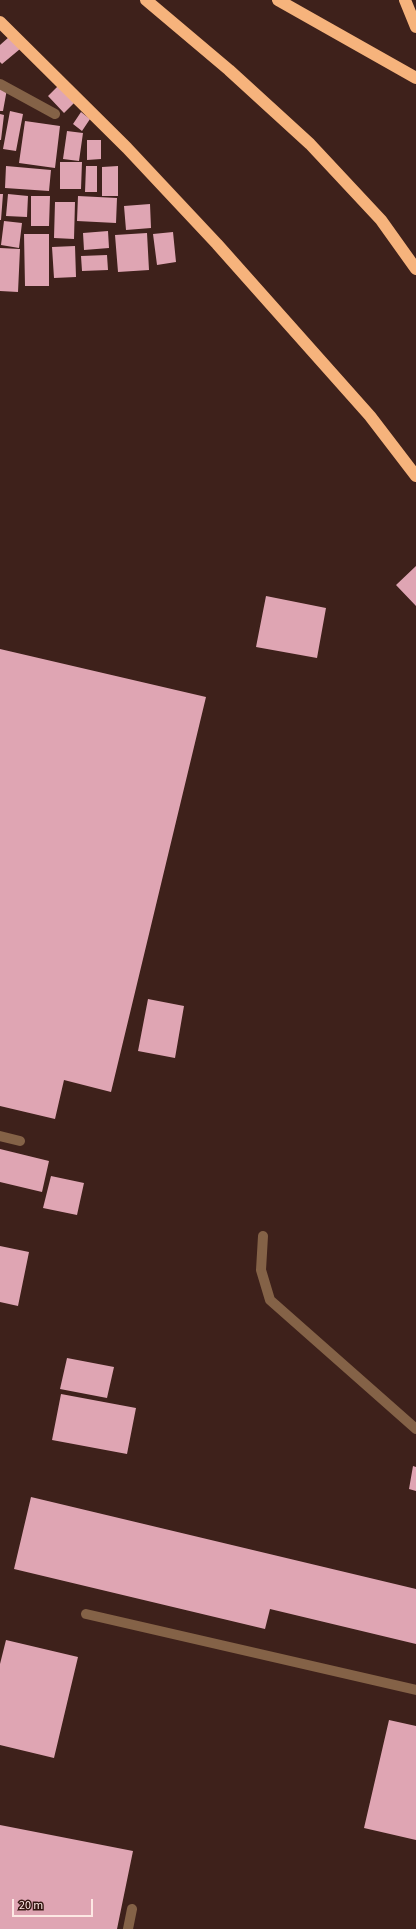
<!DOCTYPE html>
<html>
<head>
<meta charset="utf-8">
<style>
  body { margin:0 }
  #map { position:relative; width:416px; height:1929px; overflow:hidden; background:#3e211b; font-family:"Source Sans 3",sans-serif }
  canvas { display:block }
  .scale { position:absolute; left:12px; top:1899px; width:81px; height:18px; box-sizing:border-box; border:2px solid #fde8e4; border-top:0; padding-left:5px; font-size:12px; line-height:14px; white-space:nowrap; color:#fde8e4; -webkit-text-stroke:3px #341712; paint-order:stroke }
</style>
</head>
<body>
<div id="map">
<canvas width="416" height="1929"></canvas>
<div class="scale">20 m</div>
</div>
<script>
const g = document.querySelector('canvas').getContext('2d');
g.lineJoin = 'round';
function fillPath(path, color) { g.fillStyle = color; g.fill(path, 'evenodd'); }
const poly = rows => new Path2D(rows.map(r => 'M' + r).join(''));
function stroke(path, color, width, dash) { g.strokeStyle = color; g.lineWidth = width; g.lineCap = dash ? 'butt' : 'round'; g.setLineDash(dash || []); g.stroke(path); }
fillPath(poly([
  [9,37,20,49,2,64,0,62,0,45],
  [59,85,75,102,64,113,48,96],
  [0,87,7,89,3,111,0,111],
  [10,111,23,114,16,151,3,149],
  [81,112,90,119,82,131,73,124],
  [0,114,4,115,1,140,0,140],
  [25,121,60,126,55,168,19,163],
  [67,131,83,133,79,161,63,159],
  [87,140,101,140,101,159,87,160],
  [60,162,82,162,81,189,60,189],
  [6,166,51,170,49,191,5,188],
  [86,166,97,166,97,192,85,192],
  [118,166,118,196,102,196,102,167],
  [0,194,3,194,1,220,0,220],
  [8,194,28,196,27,217,6,216],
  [31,196,50,196,49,226,31,226],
  [78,196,117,198,116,223,77,221],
  [55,202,75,202,74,239,54,238],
  [150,204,151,228,126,230,124,206],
  [4,221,22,223,19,248,1,245],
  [108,231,109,248,84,250,83,233],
  [173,232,176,262,157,265,153,234],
  [147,233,149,270,118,272,115,235],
  [24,234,49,234,49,286,25,286],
  [75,246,76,277,54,278,52,247],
  [0,248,20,249,18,292,0,291],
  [107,255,108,270,82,271,81,256],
  [416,566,416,606,396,585],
  [266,596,326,608,317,658,256,647],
  [0,649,206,697,111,1092,64,1080,55,1119,0,1106],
  [148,999,184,1006,175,1058,138,1051],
  [0,1149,49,1161,42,1192,0,1182],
  [51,1176,84,1183,77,1215,43,1208],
  [0,1246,29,1252,18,1306,0,1302],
  [67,1358,114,1367,107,1398,60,1389],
  [61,1394,136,1408,127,1454,52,1440],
  [413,1466,416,1467,416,1491,409,1489],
  [31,1497,416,1589,416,1644,270,1609,265,1629,14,1569],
  [6,1640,78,1657,54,1758,0,1745,0,1664],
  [389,1720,416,1726,416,1840,364,1828],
  [0,1825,133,1851,117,1929,0,1929]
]), '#dfa5b3');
stroke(poly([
  [0,1136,20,1141],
  [263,1236,261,1270,270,1300,416,1429],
  [86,1614,416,1690],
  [128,1929,132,1909]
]), '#846247', 10);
stroke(poly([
  [0,84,55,114]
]), '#846247', 10);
stroke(poly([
  [146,0,229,70,310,144,381,220,416,269],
  [278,0,416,78],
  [405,0,416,27],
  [0,22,127,148,217,244,370,416,416,476]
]), '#f6b37c', 12);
</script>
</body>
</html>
